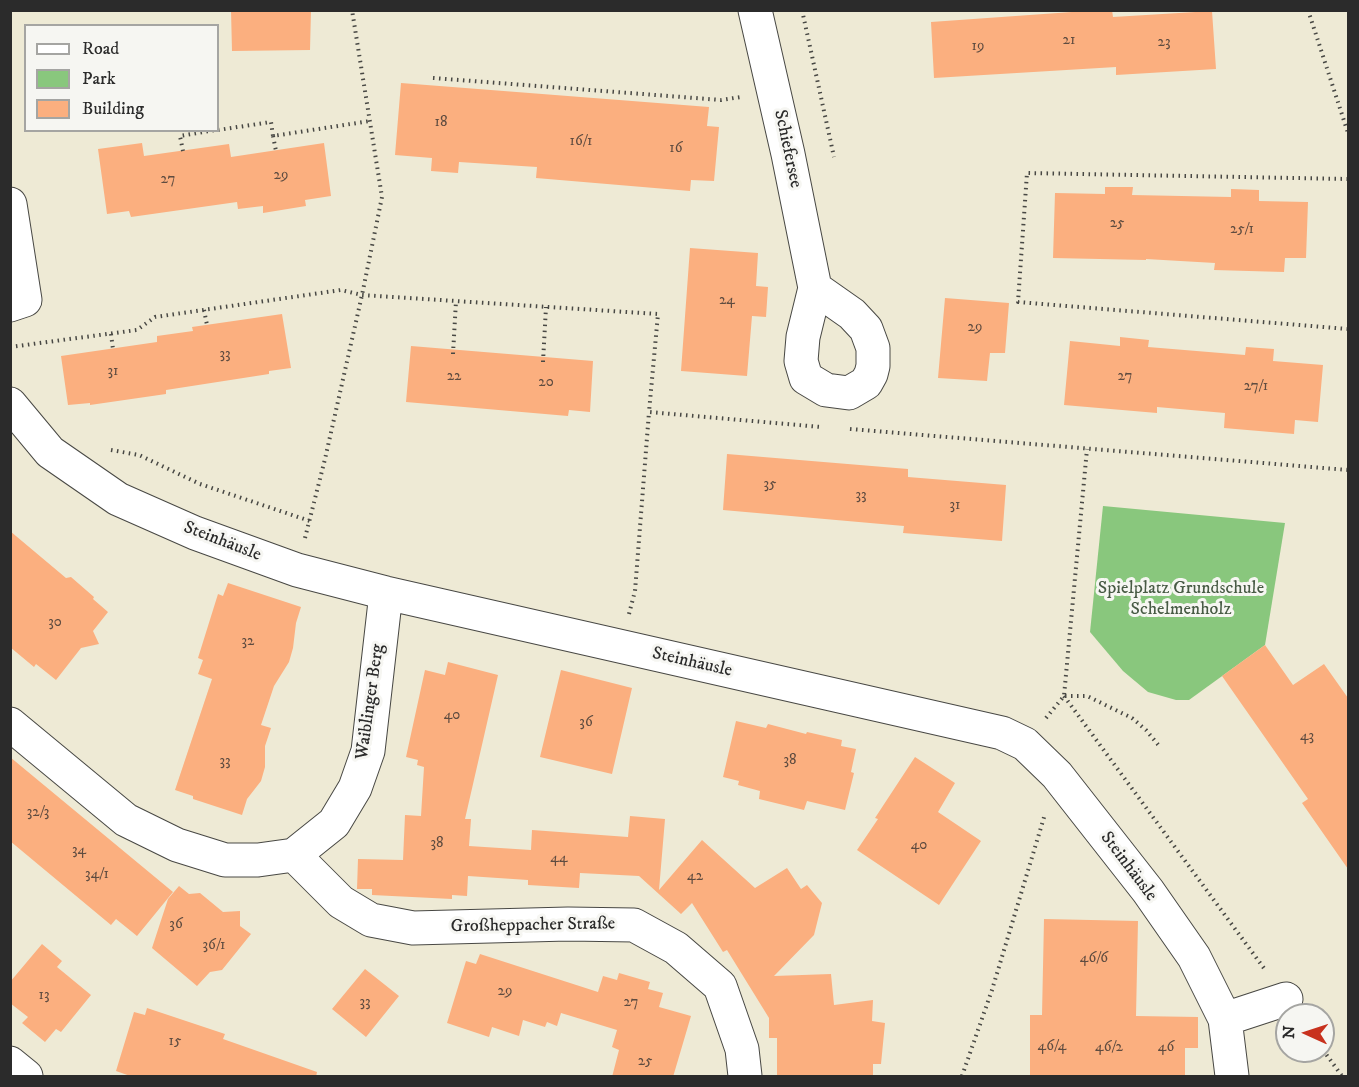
<!DOCTYPE html>
<html>
<head>
<meta charset="utf-8">
<style>
  body { margin:0 }
  #map { position:relative; width:1359px; height:1087px; overflow:hidden; background:#eeead5; font-family:"IM FELL DW Pica",serif }
  canvas { display:block }
  .frame { position:absolute; inset:0; border:12px solid #2b2b2b; pointer-events:none }
  .legend { position:absolute; left:24px; top:24px; width:195px; height:108px; box-sizing:border-box; background:#f6f6f2; border:2px solid #a5a5a2; margin:0; padding:8px 10px; list-style:none; font-size:18px; color:#2b2b2b }
  .legend li { display:flex; align-items:center; gap:12px; height:30px }
  .legend b { width:30px; border:2px solid #a5a5a2 }
  .north { position:absolute; left:1275px; top:1003px; width:60px; height:60px; box-sizing:border-box; background:#f6f6f2; border:2px solid #a5a5a2; border-radius:50%; rotate:273deg; font-size:16px; font-weight:700; line-height:24px; text-align:center; color:#2b2b2b }
  .north::after { content:''; display:block; margin:auto; width:21px; height:27px; background:#c8321e; clip-path:polygon(50% 0,100% 100%,50% 72%,0 100%) }
</style>
</head>
<body>
<div id="map">
<canvas width="1359" height="1087"></canvas>
<div class="frame"></div>
<ul class="legend">
<li><b style="height:8px;background:#fff"></b>Road</li>
<li><b style="height:16px;background:#89c77d"></b>Park</li>
<li><b style="height:16px;background:#fbaf7f"></b>Building</li>
</ul>
<div class="north">N</div>
</div>
<script>
const g = document.querySelector('canvas').getContext('2d');
g.lineJoin = 'round';
function fillPath(path, color) { g.fillStyle = color; g.fill(path, 'evenodd'); }
const poly = rows => new Path2D(rows.map(r => 'M' + r).join(''));
function stroke(path, color, width, dash) { g.strokeStyle = color; g.lineWidth = width; g.lineCap = dash ? 'butt' : 'round'; g.setLineDash(dash || []); g.stroke(path); }
function drawText(font, color, halo, rows, align = 'center') {
  g.font = font + ' "IM FELL DW Pica",serif'; g.lineWidth = 6; g.setLineDash([]); g.textBaseline = 'middle'; g.strokeStyle = halo; g.fillStyle = color; for (const [text, x, y, turn = 0] of rows) {
    g.save(); g.translate(x, y); g.rotate((+turn || 0) * Math.PI / 180); g.textAlign = isNaN(turn) ? turn : align; if (halo) g.strokeText(text, 0, 0); g.fillText(text, 0, 0); g.restore();
  }
}
fillPath(poly([
  [1103,506,1285,523,1265,645,1189,700,1176,700,1148,692,1123,671,1090,632]
]), '#89c77d');
fillPath(poly([
  [231,10,311,10,310,50,232,51],
  [1100,10,1112,10,1113,17,1212,11,1216,69,1116,75,1116,67,934,78,931,22],
  [401,83,709,107,707,126,719,127,714,181,691,180,690,191,536,178,537,167,459,162,458,173,431,171,432,158,395,155],
  [142,143,144,156,229,144,231,157,324,143,331,196,305,200,306,206,263,213,263,206,238,209,237,202,131,217,129,211,107,214,98,149],
  [1105,187,1133,187,1132,195,1231,197,1231,189,1259,190,1259,201,1308,202,1306,258,1285,258,1284,272,1214,270,1215,263,1146,259,1146,260,1053,258,1055,193,1105,194],
  [690,248,758,253,756,286,768,287,766,317,752,316,747,376,681,371],
  [945,298,1009,303,1005,353,990,353,987,381,938,378],
  [282,314,291,368,269,371,269,374,166,390,166,394,90,405,90,403,68,405,61,356,157,342,157,336,193,331,192,327],
  [1120,337,1149,340,1148,347,1245,355,1246,347,1274,349,1273,361,1323,365,1318,422,1295,420,1294,434,1224,428,1225,413,1157,407,1157,413,1064,405,1070,341,1120,346],
  [411,346,593,361,590,412,569,410,568,416,406,402],
  [727,454,908,469,908,477,1006,485,1002,541,903,533,904,526,723,510],
  [10,531,66,578,71,577,94,597,93,599,108,612,93,631,99,644,81,648,56,680,36,664,34,667,10,647],
  [228,583,301,607,296,623,293,648,289,662,274,686,261,725,271,728,265,746,265,767,261,781,247,799,242,815,193,799,193,796,175,790,212,679,198,674,203,660,198,658,218,594,223,596],
  [1265,645,1293,685,1324,664,1348,698,1348,869,1302,803,1308,799,1222,676],
  [448,662,498,675,465,819,471,819,469,846,531,850,532,830,628,837,630,816,665,819,659,890,702,840,755,888,787,868,801,889,807,885,822,903,814,935,774,976,831,974,834,1005,873,1000,872,1021,885,1023,881,1064,873,1064,873,1077,777,1077,777,1038,769,1038,769,1018,727,950,723,952,692,903,681,914,639,876,580,873,579,888,528,885,528,880,468,876,467,896,452,895,452,899,372,895,372,889,357,889,358,859,403,860,405,815,421,816,424,767,417,765,418,760,406,757,425,670,445,675],
  [561,670,632,688,612,774,540,757],
  [736,721,766,728,768,724,806,734,807,732,842,740,841,746,856,749,851,772,854,773,845,810,807,801,804,810,759,799,760,791,738,785,739,781,723,777],
  [10,757,173,892,137,936,116,919,111,925,10,841],
  [915,757,955,783,938,812,981,841,939,905,857,850,878,819,875,818],
  [179,886,189,894,200,893,223,912,240,911,240,926,251,934,222,970,210,972,197,986,152,948,168,899],
  [1044,919,1138,921,1136,1016,1198,1017,1198,1048,1185,1048,1185,1077,1030,1075,1030,1015,1042,1015],
  [42,944,62,961,57,967,91,995,61,1032,56,1029,45,1042,22,1023,28,1017,10,1003,10,982],
  [480,954,598,992,603,976,617,980,619,973,650,982,648,989,663,993,659,1007,691,1016,673,1077,612,1077,619,1050,612,1047,617,1030,561,1013,557,1026,547,1022,545,1027,523,1020,519,1036,492,1027,489,1037,447,1023,466,961,476,964],
  [365,969,399,996,366,1037,332,1009],
  [147,1008,225,1034,223,1039,317,1072,316,1077,133,1077,116,1071,134,1012,145,1015]
]), '#fbaf7f');
const minor = poly([
  [755,10,788,154,815,288,803,337,801,361,806,378,826,390,849,393,866,383,871,374,873,366,873,348,866,329,852,314,815,288],
  [10,204,25,300,10,305],
  [10,404,50,452,118,499,195,533,297,570,386,593,1002,733,1025,744,1057,775,1148,891,1194,957,1225,1019,1232,1076],
  [10,724,126,820,177,845,225,860,258,860,294,855,334,823,355,788,368,751,386,593],
  [294,855,341,902,371,920,413,928,568,924,634,925,676,948,720,986,742,1049,745,1076],
  [1225,1019,1286,999],
  [10,1063,26,1076]
]);
stroke(minor, '#484844', 35);
stroke(poly([
  [802,10,834,157],
  [1308,10,1348,133],
  [433,78,721,100,741,97],
  [218,130,271,122,273,136,370,121],
  [273,136,276,151],
  [183,151,180,136,215,130],
  [1348,179,1027,173,1018,302,1348,329],
  [204,310,207,325],
  [111,334,113,349],
  [10,347,137,330,155,317,341,290,362,295,658,314,649,412,821,427],
  [453,354,456,301],
  [543,362,546,307],
  [850,429,1348,470],
  [111,450,139,455,200,484,310,521],
  [305,538,325,459,362,295,382,197,352,10],
  [629,614,635,591,649,412],
  [1064,696,1266,971],
  [1065,696,1087,696,1132,718,1146,730,1160,747],
  [1046,718,1064,696,1087,449],
  [1323,1050,1342,1076],
  [962,1076,992,990,1045,814]
]), '#484844', 4, [1.5, 4.5]);
stroke(minor, '#fff', 33);
drawText('15px', '#5f4c40', null, [
  ["21",1069,41],
  ["23",1164,43],
  ["19",978,47],
  ["18",441,123],
  ["16/1",581,142],
  ["16",676,149],
  ["29",281,176],
  ["27",168,180],
  ["25",1117,224],
  ["25/1",1242,230],
  ["24",727,301],
  ["29",975,328],
  ["33",225,355],
  ["31",113,372],
  ["22",454,377],
  ["27",1125,377],
  ["20",546,383],
  ["27/1",1256,387],
  ["35",770,485],
  ["33",861,496],
  ["31",955,506],
  ["30",55,623],
  ["32",248,642],
  ["40",452,716],
  ["36",586,723],
  ["43",1307,737],
  ["38",790,761],
  ["33",225,762],
  ["32/3",38,813],
  ["38",437,844],
  ["40",919,846],
  ["34",79,851],
  ["44",559,859],
  ["34/1",97,875],
  ["42",695,877],
  ["36",176,925],
  ["36/1",214,946],
  ["46/6",1094,959],
  ["29",505,992],
  ["13",44,996],
  ["33",365,1003],
  ["27",631,1003],
  ["15",175,1042],
  ["46/4",1052,1047],
  ["46/2",1109,1048],
  ["46",1166,1048],
  ["25",645,1062]
]);
drawText('18px', '#2b2b2b', '#f6f6f2', [
  ["Schiefersee",787,149,78],
  ["Steinhäusle",222,542,21],
  ["Steinhäusle",692,663,13],
  ["Waiblinger Berg",371,702,-82],
  ["Steinhäusle",1128,867,53],
  ["Großheppacher Straße",533,926,-1]
]);
drawText('18px', '#475a44', '#f6f6f2', [
  ["Spielplatz Grundschule",1181,589],
  ["Schelmenholz",1181,610]
]);
</script>
</body>
</html>
